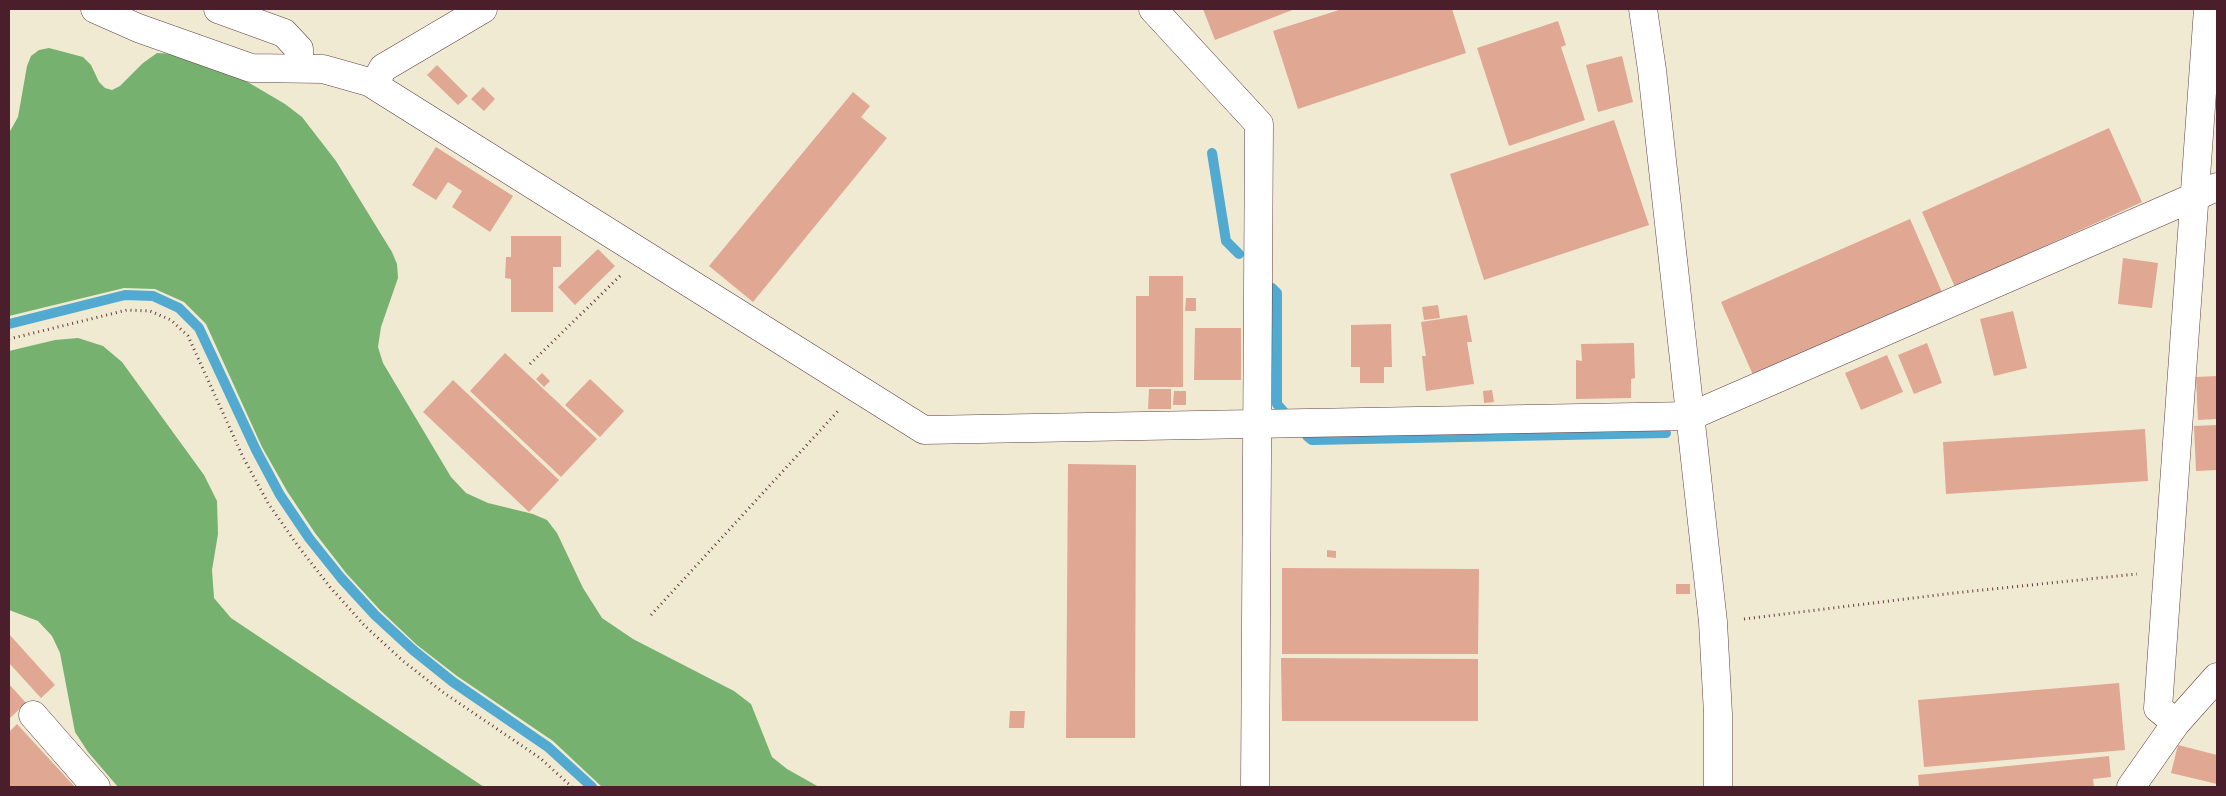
<!DOCTYPE html>
<html>
<head>
<meta charset="utf-8">
<style>
  body { margin:0 }
  #map { position:relative; width:2226px; height:796px; overflow:hidden; background:#f0ead3; font-family:"Architects Daughter",sans-serif }
  canvas { display:block }
  .frame { position:absolute; inset:0; border:10px solid #4a1f2b; pointer-events:none }
</style>
</head>
<body>
<div id="map">
<canvas width="2226" height="796"></canvas>
<div class="frame"></div>
</div>
<script>
const g = document.querySelector('canvas').getContext('2d');
g.lineJoin = 'round';
function fillPath(path, color) { g.fillStyle = color; g.fill(path, 'evenodd'); }
const poly = rows => new Path2D(rows.map(r => 'M' + r).join(''));
function stroke(path, color, width, dash) { g.strokeStyle = color; g.lineWidth = width; g.lineCap = dash ? 'butt' : 'round'; g.setLineDash(dash || []); g.stroke(path); }
fillPath(poly([
  [49,48,83,57,91,65,99,82,105,88,112,90,120,86,143,63,157,53,174,54,246,81,285,104,302,117,336,161,392,252,397,264,398,278,381,327,378,347,383,363,451,477,466,493,488,503,533,514,547,520,557,533,583,588,602,618,633,639,734,691,751,704,772,757,787,769,819,787,602,787,553,741,457,676,417,645,380,610,346,573,315,533,287,491,262,447,206,324,184,302,155,289,124,288,9,316,9,133,18,117,27,66,31,56,39,50],
  [78,338,103,346,122,362,204,475,217,501,218,534,212,570,214,598,231,618,484,787,118,787,88,752,75,732,60,653,52,636,38,621,9,610,9,351,55,340]
]), '#76b170');
stroke(poly([
  [1212,153,1226,241,1239,254],
  [1272,288,1277,293,1277,404,1284,412],
  [9,324,125,295,153,296,179,308,199,328,256,450,280,495,309,538,341,578,375,615,413,650,453,682,548,747,592,787],
  [1307,436,1312,440,1666,433]
]), '#53aad0', 10);
fillPath(poly([
  [1203,9,1295,9,1215,40],
  [1342,9,1452,9,1466,53,1298,109,1273,31],
  [1558,21,1566,45,1561,47,1585,120,1509,146,1477,48],
  [1622,56,1633,102,1598,112,1586,65],
  [437,65,468,96,458,105,427,75],
  [483,87,495,99,484,111,471,99],
  [853,92,870,106,861,117,887,138,753,302,709,266],
  [1614,120,1649,225,1484,280,1450,174],
  [2109,128,2142,202,1955,287,1922,212],
  [436,147,513,196,490,232,452,207,462,191,448,182,436,200,412,185],
  [1910,219,1942,292,1753,375,1721,302],
  [511,236,561,236,561,267,553,267,553,312,511,312,511,279,505,278,506,257,511,257],
  [598,249,615,266,575,305,558,287],
  [2123,258,2158,263,2152,308,2118,304],
  [1149,276,1183,276,1183,387,1136,387,1136,296,1149,296],
  [1186,298,1196,298,1196,311,1185,311],
  [1438,305,1440,318,1424,320,1422,307],
  [2013,311,2027,368,1994,376,1980,319],
  [1467,315,1472,342,1467,342,1474,384,1426,391,1422,356,1426,356,1421,322],
  [1391,324,1392,367,1384,367,1384,383,1360,383,1360,367,1351,367,1351,325],
  [1195,328,1241,328,1241,380,1194,380],
  [1634,343,1635,378,1631,379,1631,398,1576,399,1576,360,1582,361,1581,344],
  [1927,343,1942,383,1914,394,1898,355],
  [505,353,597,439,561,477,470,391],
  [1887,355,1903,392,1861,410,1845,373],
  [542,373,550,381,544,387,536,379],
  [2217,376,2217,419,2198,420,2196,377],
  [590,379,624,411,600,437,565,405],
  [453,380,559,480,529,512,423,412],
  [1149,389,1171,389,1171,409,1148,409],
  [1492,390,1494,402,1484,403,1483,391],
  [1174,391,1186,391,1186,405,1173,405],
  [2217,425,2217,470,2196,471,2194,426],
  [2145,429,2148,481,1946,494,1943,442],
  [1068,464,1136,465,1135,738,1066,738],
  [1327,550,1336,551,1336,558,1327,557],
  [1282,568,1479,569,1478,654,1282,654],
  [1676,584,1690,584,1690,594,1676,594],
  [9,634,55,685,41,698,9,663],
  [1281,658,1478,659,1478,721,1282,721],
  [2119,683,2125,750,1924,767,1918,700],
  [9,684,26,703,9,719],
  [1010,711,1025,711,1024,728,1009,728],
  [17,724,75,787,9,787,9,732],
  [2178,745,2217,755,2217,784,2171,773],
  [2109,756,2111,777,2093,779,2094,787,1919,787,1918,775]
]), '#e0a793');
const minor = poly([
  [95,9,138,28,251,68,323,69,369,82,924,430,1691,416,2217,187],
  [218,9,284,33,299,49,299,68],
  [1153,9,1259,124,1255,787],
  [374,85,383,68,483,9],
  [33,715,96,787],
  [2176,723,2158,708,2208,9],
  [2131,787,2176,723,2217,677]
]);
const tertiary = poly([
  [1643,9,1652,70,1713,622,1718,714,1718,787]
]);
stroke(minor, '#633d44', 29);
stroke(tertiary, '#633d44', 29);
stroke(poly([
  [9,339,127,310,150,311,171,320,188,336,243,457,268,503,298,546,330,587,365,626,403,661,444,693,540,758,572,787],
  [530,364,621,275],
  [651,615,838,411],
  [1744,619,1954,593,2137,574]
]), '#633d44', 3, [1, 4]);
stroke(minor, '#fff', 28);
stroke(tertiary, '#fff', 28);
</script>
</body>
</html>
